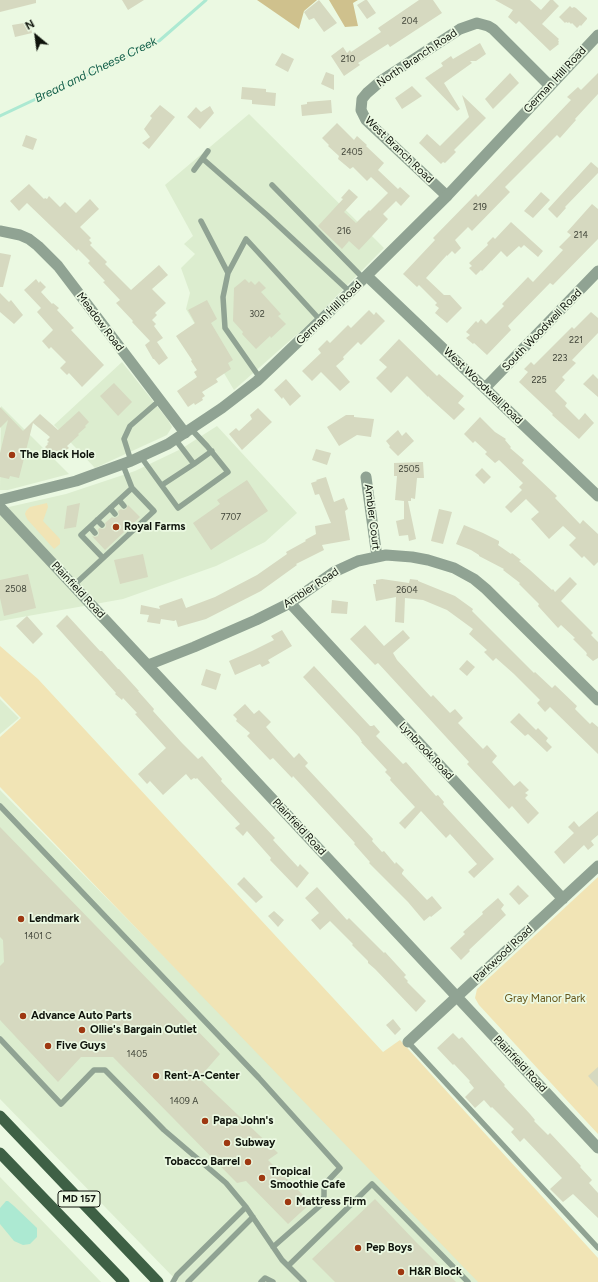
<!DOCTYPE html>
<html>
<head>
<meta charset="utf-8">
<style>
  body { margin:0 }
  #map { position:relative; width:598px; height:1282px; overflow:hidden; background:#ebf9e2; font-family:Figtree,sans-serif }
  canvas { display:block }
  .north { position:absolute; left:16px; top:16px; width:40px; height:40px; -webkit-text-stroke:3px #ebf9e2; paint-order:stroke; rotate:331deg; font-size:11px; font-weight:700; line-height:16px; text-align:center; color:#0e130b }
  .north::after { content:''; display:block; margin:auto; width:14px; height:18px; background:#0e130b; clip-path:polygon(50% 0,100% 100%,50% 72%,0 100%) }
</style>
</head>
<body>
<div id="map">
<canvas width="598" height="1282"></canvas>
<div class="north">N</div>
</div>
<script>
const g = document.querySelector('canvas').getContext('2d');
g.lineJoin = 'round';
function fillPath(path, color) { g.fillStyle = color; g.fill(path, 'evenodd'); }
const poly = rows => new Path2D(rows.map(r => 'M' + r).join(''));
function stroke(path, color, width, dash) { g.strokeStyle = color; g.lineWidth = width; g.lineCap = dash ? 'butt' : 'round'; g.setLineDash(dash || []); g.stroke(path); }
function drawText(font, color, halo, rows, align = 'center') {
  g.font = font + ' Figtree,sans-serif'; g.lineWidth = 3.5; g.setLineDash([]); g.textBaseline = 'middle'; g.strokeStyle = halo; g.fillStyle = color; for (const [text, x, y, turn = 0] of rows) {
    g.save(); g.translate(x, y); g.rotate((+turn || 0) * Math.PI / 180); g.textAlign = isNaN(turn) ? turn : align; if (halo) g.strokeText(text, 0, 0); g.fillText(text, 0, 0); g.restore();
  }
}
fillPath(poly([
  [249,114,384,248,312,321,234,390,186,309,190,293,181,268,195,254,184,244,193,236,165,185],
  [122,362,168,420,172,427,167,435,95,468,54,425],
  [1,406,69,474,8,490,0,490],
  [217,426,297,513,265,542,216,566,123,599,0,621,0,509,66,494,135,471,181,449],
  [0,699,19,718,0,734],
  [0,790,369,1164,483,1282,178,1282,0,1099],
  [0,1177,101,1282,0,1282]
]), '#dcedcf');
fillPath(poly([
  [47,503,48,507,43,521,60,539,60,544,54,549,27,519,25,514,26,511,30,507],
  [0,646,38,679,383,1052,400,1040,598,1258,598,1282,478,1282,0,787,0,737,21,718,0,696],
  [598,877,598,1134,479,1005,475,998,477,989]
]), '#f1e4b5');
fillPath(poly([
  [257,0,317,0,304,11,299,29],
  [329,0,358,0,353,3,358,26,345,27]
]), '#cfc18d');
fillPath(poly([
  [6,1201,8,1201,14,1206,37,1228,37,1237,30,1244,23,1245,14,1241,0,1224,0,1208]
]), '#ace9d2');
stroke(poly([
  [0,116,159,41,206,0]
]), '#ace9d2', 3);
fillPath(poly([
  [0,0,36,0,36,3,0,12],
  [122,0,144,0,128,10],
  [319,0,337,23,324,32,314,18,309,20,304,12],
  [365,0,367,0,376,13,367,19,357,5],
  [419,0,433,0,442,13,390,47,388,44,358,63,360,65,344,76,331,56,343,47,347,53,350,50,351,52,381,32,378,28],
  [495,0,530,0,541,10,550,0,553,0,559,6,542,24,559,39,558,40,559,42,558,43,559,44,550,51,520,22,519,21,516,24,508,17,513,10],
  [570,6,572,8,574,7,576,8,587,18,587,19,581,26,580,25,577,28,572,23,571,24,569,22,568,23,566,22,565,23,559,17],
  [30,22,32,33,15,37,12,25],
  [480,43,486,54,476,61,470,61,472,63,444,83,460,109,457,111,425,78,443,66,441,63,451,56,453,59],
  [282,53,294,59,288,72,275,65],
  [326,72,334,75,334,90,321,84],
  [510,73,519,83,493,109,485,99],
  [598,73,598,94,575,119,576,120,560,138,557,135,505,187,510,192,472,231,468,227,455,240,461,248,455,254,452,251,447,256,447,255,426,278,444,295,450,295,462,308,447,323,435,313,439,308,435,305,437,303,419,285,417,287,403,274,435,240,433,238,476,194,478,197,571,100,567,97,578,87,581,90],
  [412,86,422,96,402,109,395,98],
  [242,87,266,89,266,92,276,93,275,106,252,104,252,100,241,99],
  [462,95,486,118,454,150,456,152,445,163,443,162,441,164,419,143,427,134,440,146,469,117],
  [331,100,332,113,302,116,301,105,307,104,307,102],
  [160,105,175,117,149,149,142,143,150,137,144,129,152,118,150,116],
  [210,106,214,113,200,129,187,117,196,107,201,112],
  [337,123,354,140,357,136,367,145,366,146,384,163,378,170,398,189,400,187,410,196,401,206,396,201,383,214,388,219,359,250,349,241,342,249,318,226,343,199,341,198,349,189,358,197,344,212,356,223,369,210,370,211,388,193,371,177,367,181,353,167,350,169,338,159,339,156,328,146,329,145,322,138],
  [26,135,37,139,33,150,22,146],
  [591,162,598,168,598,173,565,207,566,208,557,218,548,209],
  [29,184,44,199,45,198,47,199,49,196,60,207,65,202,76,213,90,199,99,209,80,227,91,238,89,240,92,243,90,245,107,262,105,264,131,290,159,265,168,275,152,289,166,303,155,313,157,315,152,320,156,324,154,326,163,338,157,342,168,358,159,365,154,359,153,359,145,345,150,341,132,322,133,321,116,303,120,300,103,282,105,281,88,263,90,261,78,249,77,251,27,203,19,211,10,201],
  [541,192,550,200,533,218,524,211],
  [592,204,598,209,598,239,553,285,550,283,508,326,511,330,487,355,474,343,473,344,466,338,470,335,466,332,476,321,478,323,481,319,486,324,504,306,502,304,528,277,533,282,563,250,559,247,571,235,567,232],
  [511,222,543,251,538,257,524,245,521,248,519,246,507,257,501,251,482,271,481,270,476,275,469,268,472,266,469,263,488,245,487,243,493,237,495,239],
  [0,253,11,255,3,287,0,287],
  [36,279,39,283,40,281,46,287,41,292,52,304,53,303,59,308,57,310,74,328,71,330,104,365,82,387,69,373,67,375,60,368,66,362,51,347,49,349,42,341,53,330,37,312,41,308,24,290],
  [245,279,249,283,251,281,255,285,259,281,266,288,261,292,281,314,278,316,286,324,271,338,270,336,256,349,242,334,243,332,233,321,234,288],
  [0,293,9,302,11,300,23,315,14,324,0,312],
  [207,300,217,319,211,323,233,360,228,363,231,369,216,379,218,382,202,392,205,396,202,398,203,400,195,405,194,403,188,407,177,391,197,377,194,372,197,370,191,361,192,360,176,336,195,323,188,310],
  [369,310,374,315,376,312,385,321,361,345,358,342,343,357,344,359,336,366,350,382,340,391,321,372,312,381,302,371,321,353,318,349,327,340,330,343,348,325,351,328],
  [591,312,598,318,598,333,572,360,576,363,562,377,565,380,555,391,567,403,565,406,579,420,585,413,594,423,579,439,552,415,553,414,519,382,528,372,524,369,531,362,534,365,572,327,574,329],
  [399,339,437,376,439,374,464,396,458,403,465,409,454,420,433,401,428,396,428,397,407,376,391,393,376,378,387,367,379,360],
  [593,374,598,379,598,397,583,384],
  [286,379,301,396,290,406,283,397,282,399,274,390],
  [114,383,132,402,118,416,100,396],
  [0,407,23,431,40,414,58,430,79,411,89,422,85,426,86,427,78,434,79,435,67,446,69,448,60,455,59,454,55,457,45,447,48,444,47,443,49,442,47,440,50,437,33,423,19,478,10,476,9,479,0,477,0,453,8,420,0,428],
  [258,408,272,422,242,450,229,434,236,428,239,431,252,419,250,415],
  [346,415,354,415,354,417,374,419,371,437,357,435,339,446,327,427],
  [480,417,495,432,506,439,505,440,511,447,510,448,524,460,522,463,557,496,555,498,580,524,583,520,598,534,598,562,594,566,584,556,582,558,569,545,576,538,563,526,549,539,531,519,539,512,526,499,511,513,505,507,522,490,519,487,523,483,499,460,495,463,485,454,487,452,475,441,473,443,464,434],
  [398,430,402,436,406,432,414,441,398,456,389,447,390,446,386,441],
  [316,449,331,453,327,465,312,460],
  [423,462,424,478,417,478,415,499,411,498,411,501,408,501,416,539,409,541,408,535,399,536,396,521,404,519,404,501,395,500,397,476,394,476,394,463],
  [482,468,491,477,484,484,475,475],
  [326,477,334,502,344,498,348,509,345,511,350,540,322,545,324,550,296,564,297,565,261,591,206,619,178,627,176,620,174,621,161,619,160,624,147,622,149,615,140,614,141,605,160,609,159,606,182,598,186,608,215,597,257,575,287,554,286,552,306,541,305,540,316,534,315,526,331,523,319,494,315,495,311,483,317,481,316,480],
  [247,480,268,511,211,550,193,523,220,504,217,500],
  [80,503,76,527,64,529,67,506],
  [128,505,140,517,105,550,92,536,95,537,98,536,99,533,98,530,99,528,103,529,105,528,106,526,105,523,112,517,114,518,117,517,119,515,118,511,121,509,123,510,126,509],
  [439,509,452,512,443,544,431,541],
  [464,525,483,533,499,541,499,543,498,545,511,554,512,553,521,560,519,561,530,570,552,590,553,589,555,592,570,577,577,584,561,601,593,633,591,635,598,642,598,658,593,661,586,655,587,654,586,652,573,639,575,638,561,625,558,628,538,606,539,604,519,584,520,583,503,570,504,569,479,556,479,555,471,550,456,544],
  [143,554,148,577,120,584,114,560],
  [28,574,36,608,4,616,0,598,0,580],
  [382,579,409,583,410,579,418,580,418,581,455,596,473,609,472,611,534,673,535,672,552,688,555,685,577,706,575,709,590,724,592,722,598,727,598,754,550,707,545,712,537,703,540,700,514,674,496,658,493,661,484,652,487,650,469,634,473,629,447,610,423,600,405,598,404,623,395,622,396,597,376,601,373,584,376,584,376,580],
  [332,600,348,602,347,614,331,613],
  [67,615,100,651,102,651,118,669,119,669,139,691,138,691,154,709,153,711,182,743,198,759,202,756,222,779,221,781,275,838,273,840,298,867,300,864,309,873,297,888,270,860,271,858,247,831,243,836,235,828,240,824,197,778,196,779,194,778,191,780,186,774,163,795,150,781,147,784,138,774,166,748,135,714,137,713,123,698,122,700,115,694,116,693,56,626],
  [27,616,43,634,33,644,16,626],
  [365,625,384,646,403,630,410,638,393,653,397,660,431,697,433,695,450,713,455,709,463,718,458,723,483,749,487,745,497,756,492,762,514,786,520,781,529,790,525,793,528,795,525,798,539,813,528,824,512,806,509,809,467,764,469,762,378,663,375,665,350,639],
  [282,630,292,646,268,660,270,663,262,667,260,664,235,675,229,661,252,651,274,640,271,636],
  [467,660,475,667,467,676,459,669],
  [314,666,370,726,372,726,374,725,380,732,376,736,403,764,406,762,436,796,438,795,444,802,443,804,494,859,474,878,468,872,477,864,450,834,446,838,421,811,405,829,399,823,415,807,390,780,391,778,385,772,387,770,361,742,362,742,359,737,303,677],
  [206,669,221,674,216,690,201,685],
  [245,704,254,714,259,710,271,722,266,727,273,735,294,758,299,753,308,763,305,766,373,839,372,841,382,852,384,851,395,864,396,862,404,870,402,873,402,874,427,900,432,896,442,908,431,917,430,916,424,921,408,902,369,863,370,862,354,844,355,843,293,776,292,778,273,758,270,760,247,736,250,733,236,721,237,719,233,715],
  [519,713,536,730,538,728,548,738,546,741,552,747,547,752,528,734,525,736,510,722],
  [598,811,598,835,591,841,594,845,588,850,584,845,564,864,554,852,574,833,568,827,574,821,579,827],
  [0,827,220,1054,199,1078,278,1153,268,1160,311,1203,288,1224,246,1181,237,1183,113,1057,81,1057,58,1082,0,1020,0,966,4,962,3,940,0,937],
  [244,877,263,897,256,903,237,884],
  [518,885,529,896,519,905,509,894],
  [317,887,347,920,349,918,384,953,385,952,406,975,404,977,408,981,407,982,426,1001,416,1012,375,969,368,963,368,961,352,945,353,944,330,921,320,930,311,920,319,913,305,898],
  [498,898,504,905,501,909,506,915,469,950,470,951,461,960,450,948,465,934,463,932,483,914,482,912],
  [274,911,284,920,278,927,268,916],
  [393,1019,401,1029,395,1035,386,1025],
  [453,1033,459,1039,462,1037,505,1085,504,1086,530,1114,535,1120,534,1121,548,1135,550,1133,581,1166,580,1167,592,1180,589,1183,598,1193,598,1218,573,1194,563,1202,550,1189,562,1178,544,1159,524,1138,520,1142,511,1132,514,1129,492,1107,491,1108,484,1100,475,1108,465,1097,474,1088,469,1082,470,1081,454,1064,453,1065,437,1048],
  [598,1067,598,1087,588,1076],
  [375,1199,415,1241,456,1282,335,1282,312,1259]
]), '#d6d9c0');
stroke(poly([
  [203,159,267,215,350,292],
  [194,170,208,151],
  [272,185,364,279],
  [201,221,228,273,246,239,321,321],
  [228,273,223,297,225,328,260,378],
  [175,439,194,464,212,451],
  [141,457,178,508,228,472,207,446,191,429],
  [131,461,124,439,130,426,160,400],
  [162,485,194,464],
  [119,500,124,506],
  [110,508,115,514],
  [97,520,102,525],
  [90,527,95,533],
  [103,558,81,535,132,488,123,465],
  [74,585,154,511,132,488],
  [0,806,259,1078,340,1168,324,1185,324,1196,322,1204,273,1247],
  [0,1039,61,1104,94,1070,105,1070,164,1130,226,1183,246,1207,282,1260,304,1282],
  [408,1042,598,1248],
  [288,1266,372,1184,468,1282],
  [173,1282,177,1275,246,1207],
  [188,1282,253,1217],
  [261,1282,265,1278,273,1282]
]), '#90a393', 5.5);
stroke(poly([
  [447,196,366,120,361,110,362,99,367,93,382,80,460,29,477,23,488,26,493,29,550,86],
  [0,231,20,235,29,239,38,246,58,266,185,433],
  [367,276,598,496],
  [485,388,598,271],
  [366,477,377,557],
  [0,507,598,1148],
  [290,603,563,899],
  [148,665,194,647,256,620,290,603,334,572,358,561,386,555,412,557,428,560,454,568,474,579,486,589,598,700],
  [408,1042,598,866]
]), '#90a393', 11);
stroke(poly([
  [0,500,76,481,131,461,168,444,222,408,257,381,277,362,350,292,447,196,598,35]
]), '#90a393', 11);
stroke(poly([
  [0,1116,158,1282],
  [0,1153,124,1282]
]), '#3e6045', 11);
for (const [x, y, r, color] of [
  [12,455,4,"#9e3811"],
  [116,527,4,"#9e3811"],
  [21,919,4,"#9e3811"],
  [23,1016,4,"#9e3811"],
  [82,1030,4,"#9e3811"],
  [48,1046,4,"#9e3811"],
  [156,1076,4,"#9e3811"],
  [205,1121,4,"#9e3811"],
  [227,1143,4,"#9e3811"],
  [248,1162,4,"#9e3811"],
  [262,1178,4,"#9e3811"],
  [288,1202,4,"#9e3811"],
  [358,1248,4,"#9e3811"],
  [401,1272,4,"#9e3811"]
]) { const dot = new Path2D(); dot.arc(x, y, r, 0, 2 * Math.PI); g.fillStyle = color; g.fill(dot); stroke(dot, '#ebf9e2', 1.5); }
drawText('9px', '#404438', null, [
  ["204",410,21],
  ["210",348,59],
  ["2405",352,152],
  ["219",480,207],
  ["216",344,231],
  ["214",581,235],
  ["302",257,314],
  ["221",576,340],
  ["223",560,358],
  ["225",539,380],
  ["2505",409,469],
  ["7707",231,517],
  ["2508",16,589],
  ["2604",407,590],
  ["1401 C",38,936],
  ["1405",137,1054],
  ["1409 A",184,1101]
]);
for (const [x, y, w] of [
  [79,1199,42]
]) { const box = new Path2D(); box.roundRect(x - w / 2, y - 8, w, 16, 3); g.fillStyle = '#ebf9e2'; g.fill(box); stroke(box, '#0e130b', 1); }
drawText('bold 10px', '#0e130b', null, [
  ["MD 157",79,1199]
]);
drawText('11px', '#0e130b', '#ebf9e2', [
  ["North Branch Road",417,58,-34],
  ["German Hill Road",555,80,-47],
  ["West Branch Road",399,150,44],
  ["German Hill Road",329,313,-44],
  ["Meadow Road",100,322,53],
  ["South Woodwell Road",542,330,-46],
  ["West Woodwell Road",483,386,44],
  ["Ambler Court",372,517,83],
  ["Ambler Road",311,588,-33],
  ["Plainfield Road",78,590,47],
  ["Lynbrook Road",426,751,47],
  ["Plainfield Road",299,827,47],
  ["Parkwood Road",503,954,-43],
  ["Plainfield Road",520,1064,47]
]);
drawText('bold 11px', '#0e130b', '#ebf9e2', [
  ["The Black Hole",20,455],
  ["Royal Farms",124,527],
  ["Lendmark",29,919],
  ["Advance Auto Parts",31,1016],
  ["Ollie's Bargain Outlet",90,1030],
  ["Five Guys",56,1046],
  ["Rent-A-Center",164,1076],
  ["Papa John's",213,1121],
  ["Subway",235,1143],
  ["Tobacco Barrel",240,1162,"right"],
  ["Tropical",270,1172],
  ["Smoothie Cafe",270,1185],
  ["Mattress Firm",296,1202],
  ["Pep Boys",366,1248],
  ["H&R Block",409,1272]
], 'left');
drawText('11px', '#66561a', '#ebf9e2', [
  ["Gray Manor Park",545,999]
]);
drawText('italic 12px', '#13604a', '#ebf9e2', [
  ["Bread and Cheese Creek",96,70,-26]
]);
</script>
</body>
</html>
